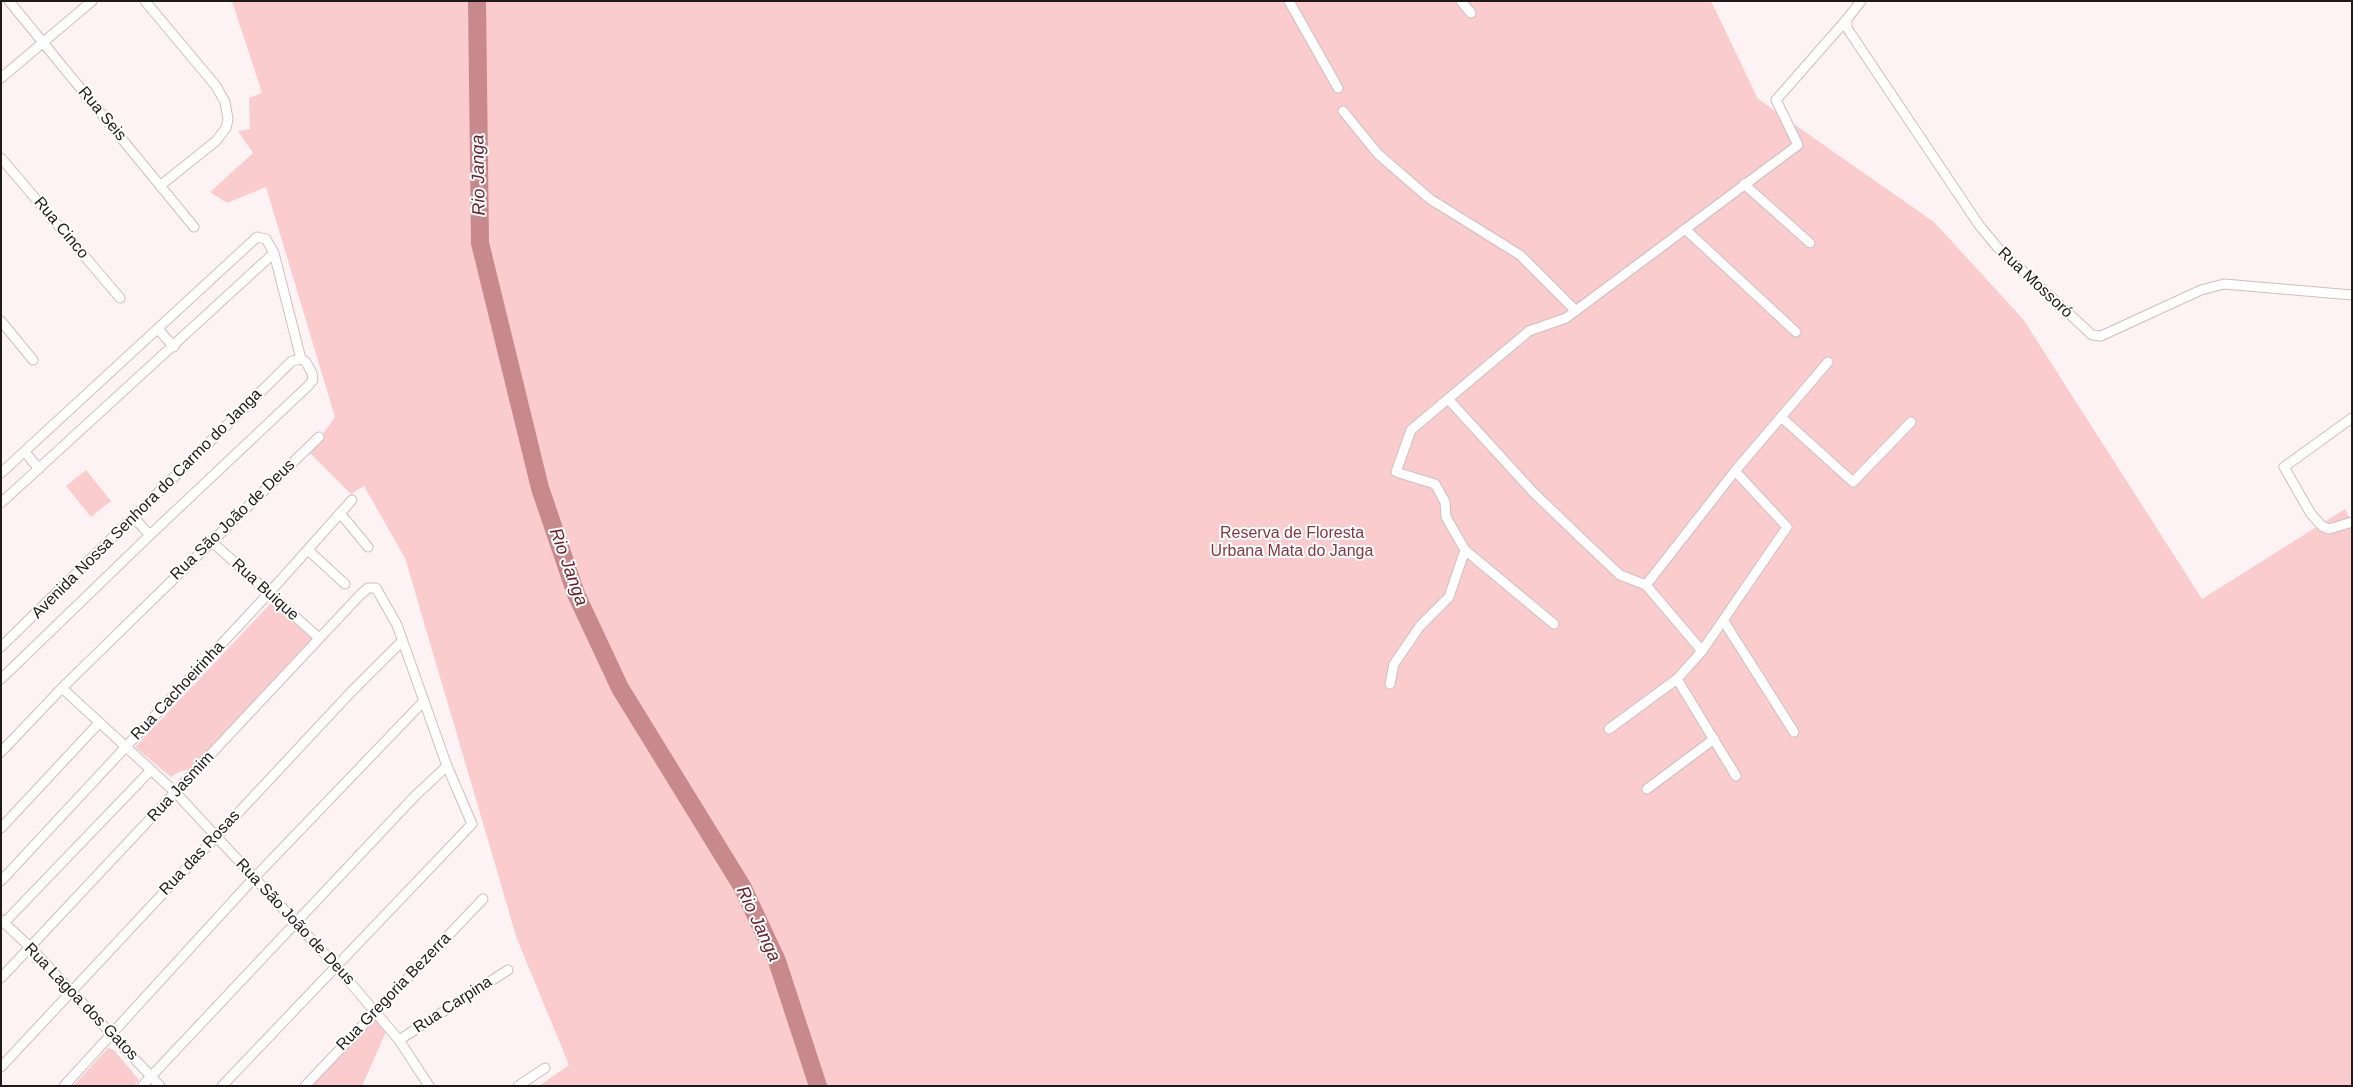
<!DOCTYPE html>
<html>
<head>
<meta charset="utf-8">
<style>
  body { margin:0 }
  #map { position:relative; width:2353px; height:1087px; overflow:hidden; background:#fef3f4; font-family:Arial,sans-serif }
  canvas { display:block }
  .frame { position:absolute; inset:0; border:2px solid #1f1919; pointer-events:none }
</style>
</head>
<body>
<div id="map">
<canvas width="2353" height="1087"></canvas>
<div class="frame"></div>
</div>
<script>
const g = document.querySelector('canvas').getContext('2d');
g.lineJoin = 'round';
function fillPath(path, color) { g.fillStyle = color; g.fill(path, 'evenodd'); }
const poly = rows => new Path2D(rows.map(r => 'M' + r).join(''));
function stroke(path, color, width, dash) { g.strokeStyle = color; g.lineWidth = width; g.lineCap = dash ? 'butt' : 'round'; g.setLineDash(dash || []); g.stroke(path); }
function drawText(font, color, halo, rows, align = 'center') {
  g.font = font + ' Arial,sans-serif'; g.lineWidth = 4; g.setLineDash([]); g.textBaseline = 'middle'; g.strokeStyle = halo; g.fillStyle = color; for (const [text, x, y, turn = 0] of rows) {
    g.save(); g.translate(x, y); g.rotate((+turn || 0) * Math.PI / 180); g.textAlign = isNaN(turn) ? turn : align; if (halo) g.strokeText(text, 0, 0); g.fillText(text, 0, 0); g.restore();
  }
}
fillPath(poly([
  [232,1,1711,1,1758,99,1934,222,2023,319,2202,599,2345,509,2352,522,2352,1086,539,1086,569,1065,517,939,405,558,364,486,351,494,310,453,335,417,266,187,227,203,210,192,253,153,238,131,250,129,249,98,262,93],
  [86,470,111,501,91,517,66,486],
  [271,603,313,639,193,769,181,771,171,777,135,747],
  [375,1018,386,1032,362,1086,311,1086],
  [108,1048,114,1050,139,1080,134,1086,73,1086]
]), '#faccce');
stroke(poly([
  [477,1,480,243,540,488,576,594,620,688,743,888,777,961,818,1086]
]), '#c7898c', 18);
const minor = poly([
  [9,1,194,227],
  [145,1,216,86,225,102,228,119,226,128,216,141,161,185],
  [1289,1,1338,88],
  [1461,1,1471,13],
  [1861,1,1847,19,1847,28,1979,225,1998,248,2092,335,2101,336,2201,290,2224,284,2352,295],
  [1,78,92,1],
  [1343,111,1378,154,1430,199,1520,255,1576,311],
  [1,158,120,298],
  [1744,184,1810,243],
  [1685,229,1796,332],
  [1,321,33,360],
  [158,329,174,347],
  [1448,399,1534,493,1584,541,1620,575,1646,585,1702,651],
  [1781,417,1853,482,1911,422],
  [2352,418,2284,467,2311,514,2322,526,2329,529,2352,522],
  [25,452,39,469],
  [1735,471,1787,527,1702,651,1677,679,1736,776],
  [1,473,257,237,266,239,274,253,301,359],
  [1,503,274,253],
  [340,513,368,547],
  [134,518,150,535],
  [211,541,319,638],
  [308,550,345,584],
  [1465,550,1554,624],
  [1646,585,1735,471,1828,362],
  [1723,620,1794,732],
  [1,647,292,361,301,359,306,362,312,373,313,380,308,386,150,535,1,679],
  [1390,684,1394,664,1420,626,1449,597,1465,550,1446,517,1445,502,1435,484,1396,472,1411,430,1529,331,1566,318,1798,145,1776,100,1847,19],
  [62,688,176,793,336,966,399,1040,429,1086],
  [1609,729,1677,679],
  [1,752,62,688,319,437],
  [1647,789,1714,739],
  [1,828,99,723],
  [1,881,269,593,352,500],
  [1,920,30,947,160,1086],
  [4,923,151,770],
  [1,978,360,595,368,588,376,588,397,625,447,766,472,824,222,1086],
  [399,1040,508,970],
  [1,1067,352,691,401,642],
  [64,1086,254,878,423,702],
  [142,1086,415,796,447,766],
  [305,1086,483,899],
  [518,1086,545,1068]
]);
stroke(minor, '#cfbfbf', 11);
stroke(minor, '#fff', 9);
drawText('16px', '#1f1919', '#fff', [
  ["Rua Seis",102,114,50],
  ["Rua Cinco",61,228,50],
  ["Rua Mossoró",2035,283,43],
  ["Avenida Nossa Senhora do Carmo do Janga",147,504,-45],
  ["Rua São João de Deus",233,520,-44],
  ["Rua Buique",265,590,42],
  ["Rua Cachoeirinha",178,691,-47],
  ["Rua Jasmim",181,787,-47],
  ["Rua das Rosas",200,853,-47],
  ["Rua São João de Deus",295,922,47],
  ["Rua Gregoria Bezerra",394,992,-46],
  ["Rua Lagoa dos Gatos",81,1002,46],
  ["Rua Carpina",453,1005,-33]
]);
drawText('16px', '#853740', '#fff', [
  ["Reserva de Floresta",1292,534],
  ["Urbana Mata do Janga",1292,552]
]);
drawText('italic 18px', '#6b202b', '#fff', [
  ["Rio Janga",479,175,-91],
  ["Rio Janga",568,567,70],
  ["Rio Janga",758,924,65]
]);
</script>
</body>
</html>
